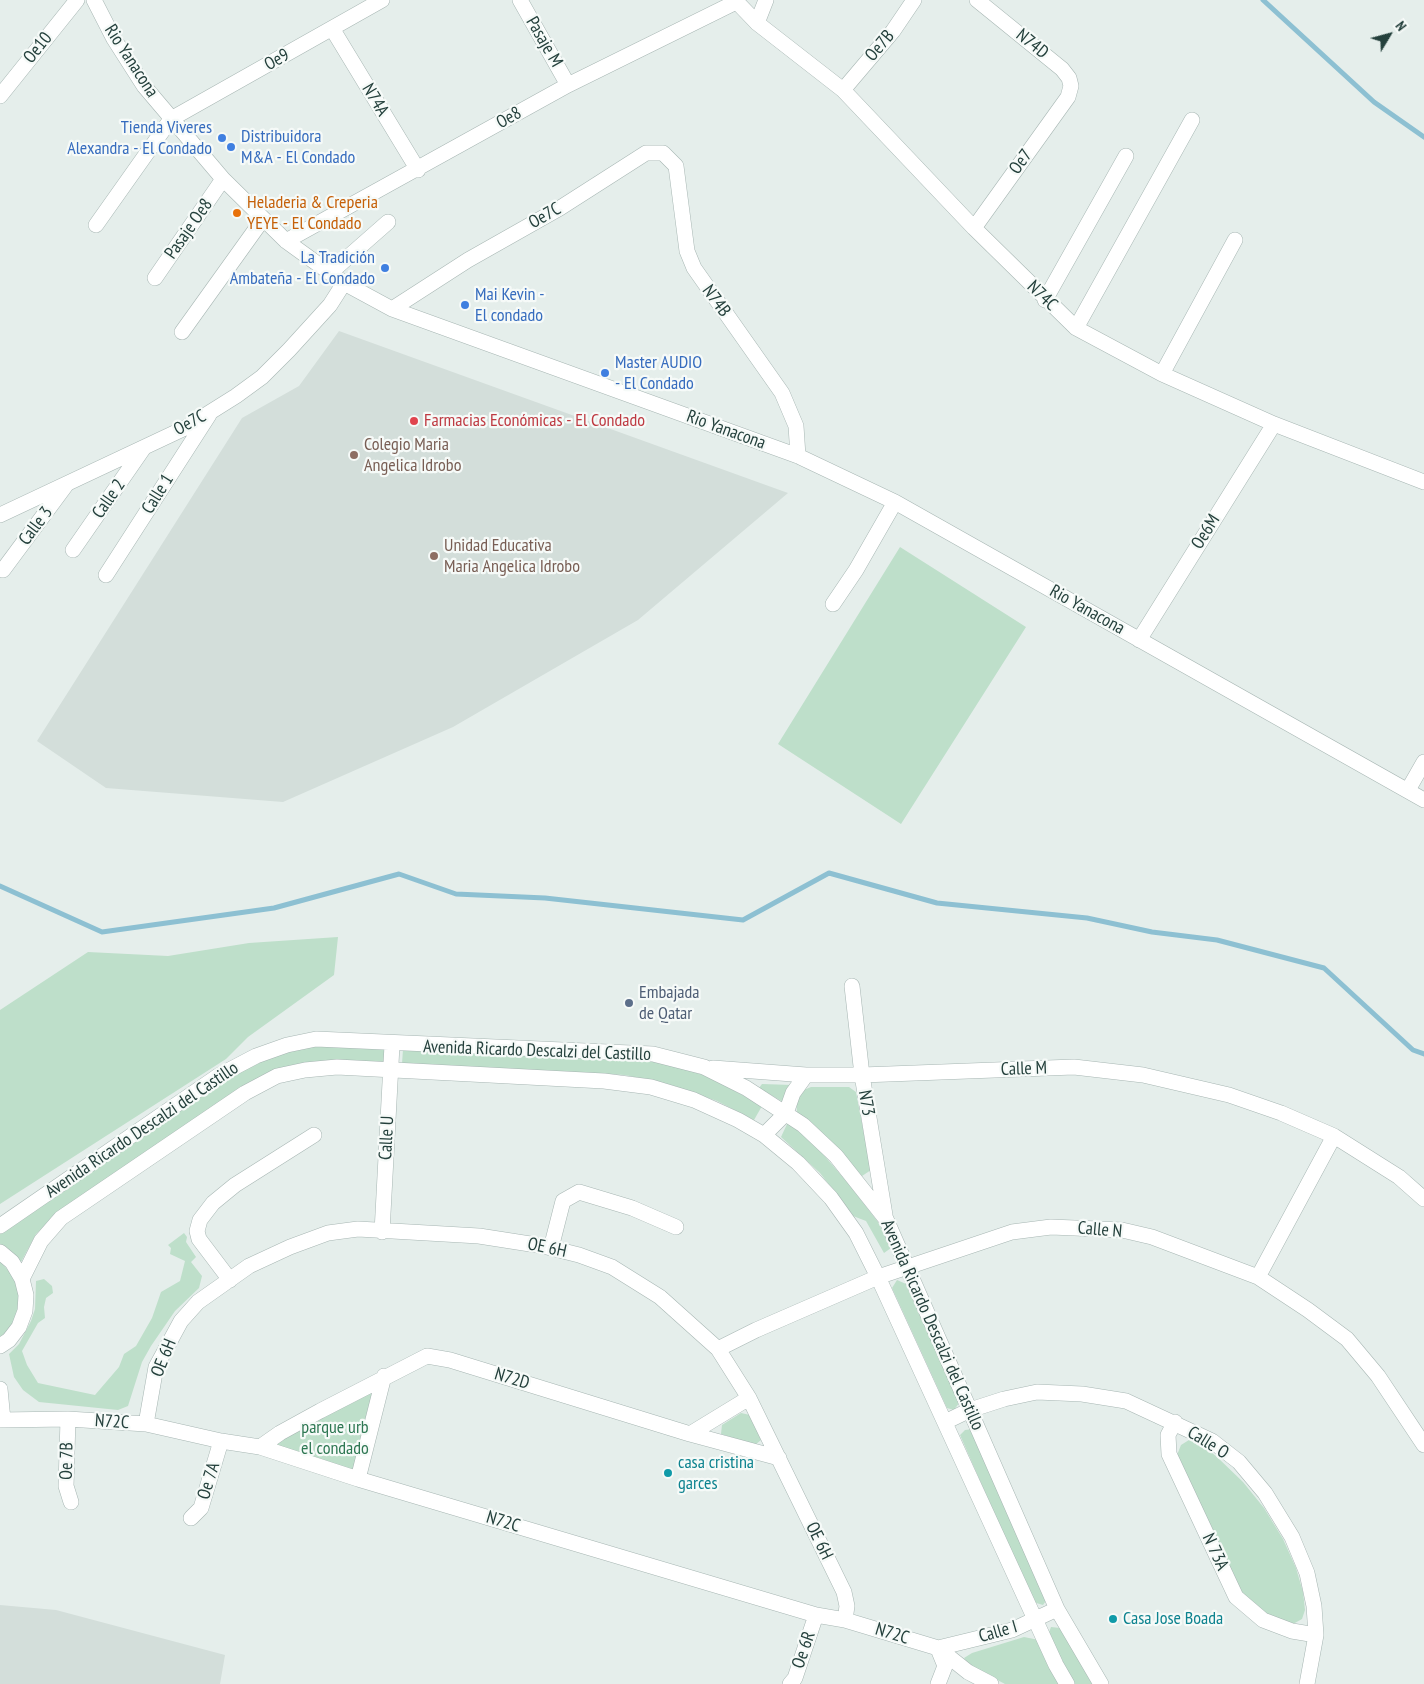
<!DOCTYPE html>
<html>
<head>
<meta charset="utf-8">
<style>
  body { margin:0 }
  #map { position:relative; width:1424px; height:1684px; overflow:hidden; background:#e5eeeb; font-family:"PT Sans Narrow",sans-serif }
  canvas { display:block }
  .north { position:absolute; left:1364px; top:10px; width:50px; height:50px; -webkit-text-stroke:4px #f6faf8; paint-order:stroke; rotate:53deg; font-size:14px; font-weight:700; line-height:20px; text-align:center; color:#24403c }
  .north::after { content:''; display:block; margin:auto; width:18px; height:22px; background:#24403c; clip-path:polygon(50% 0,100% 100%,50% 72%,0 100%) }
</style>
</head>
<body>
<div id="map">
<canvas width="1424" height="1684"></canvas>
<div class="north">N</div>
</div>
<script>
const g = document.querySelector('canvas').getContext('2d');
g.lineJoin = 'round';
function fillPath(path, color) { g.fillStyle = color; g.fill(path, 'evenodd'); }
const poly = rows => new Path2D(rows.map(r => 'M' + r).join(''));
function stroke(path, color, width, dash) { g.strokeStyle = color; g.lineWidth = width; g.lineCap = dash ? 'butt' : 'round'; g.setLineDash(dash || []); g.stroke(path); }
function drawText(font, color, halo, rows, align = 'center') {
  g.font = font + ' "PT Sans Narrow",sans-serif'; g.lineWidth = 4.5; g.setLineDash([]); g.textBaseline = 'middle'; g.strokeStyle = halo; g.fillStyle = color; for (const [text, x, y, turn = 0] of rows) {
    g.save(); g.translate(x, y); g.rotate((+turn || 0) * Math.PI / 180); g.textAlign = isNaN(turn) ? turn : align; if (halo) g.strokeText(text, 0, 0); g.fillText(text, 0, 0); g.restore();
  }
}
fillPath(poly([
  [339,331,788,493,638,620,453,727,283,802,106,788,37,741,242,418,299,386],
  [0,1605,56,1610,225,1655,220,1684,0,1684]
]), '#d3deda');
fillPath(poly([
  [900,547,1026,627,901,824,778,744],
  [338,937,334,975,248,1037,226,1059,0,1204,0,1010,88,952,168,956,249,943],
  [318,1045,387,1049,385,1063,277,1069,66,1206,36,1234,21,1262,0,1247,0,1232,220,1081,257,1060],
  [403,1049,620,1058,665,1063,710,1077,762,1106,754,1120,717,1101,674,1086,625,1075,402,1064],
  [762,1084,792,1085,783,1102,759,1088],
  [811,1087,849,1087,856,1092,871,1170,862,1176,835,1146,797,1112,796,1100,801,1091],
  [788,1122,816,1146,847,1182,878,1222,891,1248,884,1253,866,1221,853,1216,820,1173,781,1137],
  [184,1233,187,1237,186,1242,196,1257,191,1262,202,1276,199,1288,175,1311,151,1346,142,1362,128,1406,118,1410,39,1402,23,1390,14,1377,9,1354,19,1344,31,1321,35,1309,36,1281,44,1279,52,1286,53,1293,46,1298,44,1307,45,1318,38,1323,22,1351,27,1365,38,1383,95,1395,119,1367,124,1354,136,1346,152,1318,161,1292,180,1281,185,1261,170,1254,171,1248,168,1245],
  [0,1261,14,1277,19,1292,19,1308,14,1323,0,1339],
  [897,1280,906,1284,959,1403,954,1410,947,1408,892,1288],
  [384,1376,358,1479,260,1447],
  [741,1413,750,1415,761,1440,755,1445,721,1434,722,1425],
  [973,1429,1048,1598,1043,1605,1033,1602,960,1435,965,1430],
  [1189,1440,1198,1442,1217,1457,1243,1482,1264,1508,1283,1539,1296,1568,1303,1592,1305,1610,1302,1619,1293,1624,1267,1614,1242,1593,1177,1455,1181,1445],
  [1051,1627,1060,1628,1094,1684,1074,1684,1048,1635],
  [1024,1637,1039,1640,1059,1684,1005,1684,969,1665,964,1658,972,1653]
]), '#bedfca');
stroke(poly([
  [1263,0,1374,102,1424,137],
  [0,886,102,932,274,908,399,874,456,894,545,898,743,920,829,873,937,903,1087,918,1152,932,1217,940,1324,968,1413,1050,1424,1054]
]), '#8dc0d2', 5);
const minor = poly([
  [94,0,114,39,144,86,223,179,286,241,344,283,392,309,798,456,895,502,1424,800],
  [520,0,568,85],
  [735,0,757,23,843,90,974,228,1076,328,1162,374,1274,424,1424,482],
  [757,23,766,0],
  [333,30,418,170],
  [843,90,893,31,914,0],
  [0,96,77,0],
  [96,225,171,119,382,0],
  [974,228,1068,97,1071,86,1069,78,1062,69,977,0],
  [286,241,568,85,736,2],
  [330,273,388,222],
  [155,278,223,179],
  [1045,300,1126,156],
  [392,309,468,260,560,208,646,153,663,153,676,166,687,251,694,268,782,393,796,426,798,456],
  [1076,328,1192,120],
  [182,332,263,219],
  [1162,374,1235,240],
  [0,515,185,428,236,396,262,377,289,350,330,305,344,283],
  [73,550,143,449],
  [3,570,66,485],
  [106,575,209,415],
  [833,604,856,570,895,502],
  [1139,640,1274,424],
  [1408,790,1424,762],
  [852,986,862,1075,885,1215],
  [713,1068,806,1075,862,1075,1074,1067,1143,1075,1229,1095,1281,1113,1334,1136,1399,1177,1424,1199],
  [764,1135,786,1113,793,1093,806,1075],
  [0,1226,218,1076,256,1056,287,1045,316,1039,653,1054,704,1067,746,1088,803,1125,836,1156,886,1219,1057,1609,1101,1684],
  [382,1232,392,1045],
  [551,1248,563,1201,579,1192,632,1208,676,1227],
  [0,1252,12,1262,22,1279,26,1295,25,1311,19,1327,9,1340,0,1346],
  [1258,1277,1334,1136],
  [22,1279,41,1241,61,1218,245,1093,277,1076,305,1070,337,1067,604,1081,651,1087,694,1100,738,1120,764,1135,798,1163,831,1198,856,1233,878,1277,1056,1665,1067,1684],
  [230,1280,199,1239,197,1231,200,1220,213,1203,235,1185,314,1135],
  [718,1349,756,1330,878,1277,1012,1232,1051,1227,1122,1230,1152,1237,1258,1277,1308,1310,1347,1339,1378,1376,1424,1445],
  [0,1389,3,1420],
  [68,1419,66,1486,71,1502],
  [0,1420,68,1419,146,1424,221,1441,260,1447,358,1479,816,1615,845,1620,938,1648,968,1672,991,1684],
  [945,1422,970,1410,1004,1399,1037,1392,1082,1394,1126,1401,1212,1441,1239,1462,1265,1493,1292,1537,1307,1573,1314,1606,1316,1635,1307,1684],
  [1175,1422,1168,1435,1169,1454,1236,1597,1263,1620,1292,1631,1316,1635],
  [146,1424,156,1367,181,1321,198,1302,249,1266,290,1247,328,1233,358,1229,479,1236,543,1246,579,1255,612,1267,660,1297,718,1349,749,1398,844,1592,847,1606,845,1620],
  [690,1434,749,1398],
  [260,1447,280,1433,320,1411,427,1356,450,1360,690,1434,779,1458],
  [358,1479,384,1376],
  [191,1518,201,1508,221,1441],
  [938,1648,1012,1630,1057,1609],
  [790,1684,795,1678,816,1615],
  [938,1684,945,1666,938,1649]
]);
stroke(minor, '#a7b6b3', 16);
stroke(minor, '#fff', 15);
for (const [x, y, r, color] of [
  [222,138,5,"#3f7fe0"],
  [231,147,5,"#3f7fe0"],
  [237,213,5,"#e8710a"],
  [385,268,5,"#3f7fe0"],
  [465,305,5,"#3f7fe0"],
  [605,373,5,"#3f7fe0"],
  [414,421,5,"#e0444e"],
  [354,455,5,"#8d6e63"],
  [434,556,5,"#8d6e63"],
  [629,1003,5,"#5c6f8a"],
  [668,1473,5,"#0f9aa8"],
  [1113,1619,5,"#0f9aa8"]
]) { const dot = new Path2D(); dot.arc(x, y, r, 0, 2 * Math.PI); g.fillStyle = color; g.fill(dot); stroke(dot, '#f6faf8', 2); }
drawText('18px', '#24403c', '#f6faf8', [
  ["Pasaje M",544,42,60],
  ["N74D",1032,44,39],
  ["Oe7B",880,46,-50],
  ["Oe10",38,48,-51],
  ["Oe9",277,60,-29],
  ["Rio Yanacona",131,61,57],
  ["N74A",375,100,59],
  ["Oe8",509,118,-29],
  ["Oe7",1021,162,-54],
  ["Oe7C",545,216,-30],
  ["Pasaje Oe8",189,229,-55],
  ["N74C",1042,296,44],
  ["N74B",716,301,54],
  ["Oe7C",190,423,-29],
  ["Rio Yanacona",726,430,20],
  ["Calle 1",158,494,-58],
  ["Calle 2",109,499,-55],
  ["Calle 3",36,526,-53],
  ["Oe6M",1206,532,-58],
  ["Rio Yanacona",1087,610,29],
  ["Avenida Ricardo Descalzi del Castillo",537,1051,2],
  ["Calle M",1024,1069,-2],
  ["N73",866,1103,80],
  ["Avenida Ricardo Descalzi del Castillo",142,1130,-34],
  ["Calle U",387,1138,-87],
  ["Calle N",1100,1230,5],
  ["OE 6H",547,1248,12],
  ["Avenida Ricardo Descalzi del Castillo",932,1325,66],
  ["OE 6H",164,1358,-68],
  ["N72D",512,1379,17],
  ["N72C",112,1422,4],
  ["Calle O",1208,1443,32],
  ["Oe 7B",67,1461,-89],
  ["Oe 7A",209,1481,-73],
  ["N72C",503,1522,17],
  ["OE 6H",819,1541,64],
  ["N 73A",1215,1552,65],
  ["Calle I",998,1632,-16],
  ["N72C",892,1634,17],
  ["Oe 6R",804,1650,-71]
]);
drawText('18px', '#366cbe', '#f6faf8', [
  ["Tienda Viveres",212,128,"right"],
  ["Alexandra - El Condado",212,149,"right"],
  ["Distribuidora",241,137],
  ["M&A - El Condado",241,158],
  ["La Tradición",375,258,"right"],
  ["Ambateña - El Condado",375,279,"right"],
  ["Mai Kevin -",475,295],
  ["El condado",475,316],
  ["Master AUDIO",615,363],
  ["- El Condado",615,384]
], 'left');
drawText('18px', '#c56008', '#f6faf8', [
  ["Heladeria & Creperia",247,203],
  ["YEYE - El Condado",247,224]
], 'left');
drawText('18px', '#be3a42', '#f6faf8', [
  ["Farmacias Económicas - El Condado",424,421]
], 'left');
drawText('18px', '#785e54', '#f6faf8', [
  ["Colegio Maria",364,445],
  ["Angelica Idrobo",364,466],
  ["Unidad Educativa",444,546],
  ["Maria Angelica Idrobo",444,567]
], 'left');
drawText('18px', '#4e5e75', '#f6faf8', [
  ["Embajada",639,993],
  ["de Qatar",639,1014]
], 'left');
drawText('18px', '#2d7752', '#f6faf8', [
  ["parque urb",335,1428],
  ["el condado",335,1449]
]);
drawText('18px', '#0d838f', '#f6faf8', [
  ["casa cristina",678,1463],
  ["garces",678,1484],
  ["Casa Jose Boada",1123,1619]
], 'left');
</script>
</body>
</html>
